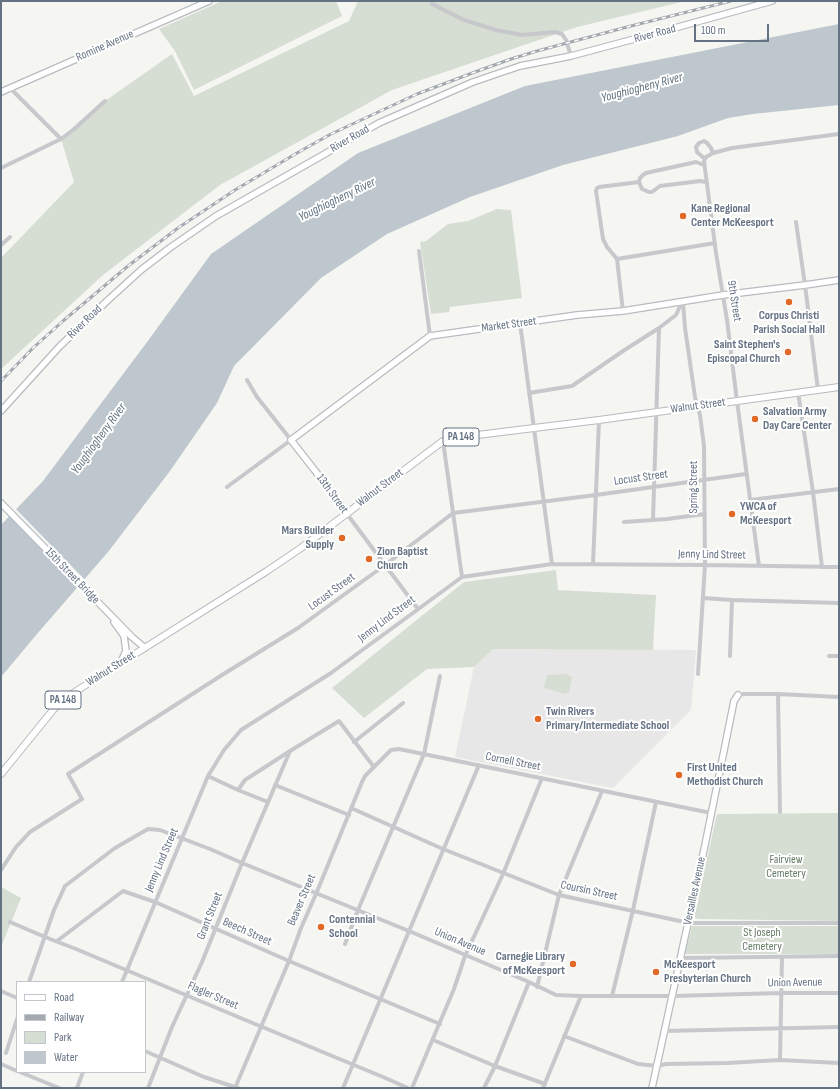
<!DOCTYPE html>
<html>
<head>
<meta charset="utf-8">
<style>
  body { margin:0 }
  #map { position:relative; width:840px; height:1089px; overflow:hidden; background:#f5f6f2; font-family:"Sofia Sans Condensed",sans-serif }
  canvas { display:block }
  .frame { position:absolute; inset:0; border:2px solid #657283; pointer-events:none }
  .legend { position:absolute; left:16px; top:981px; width:130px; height:92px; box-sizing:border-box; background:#fff; border:1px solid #c1c7cd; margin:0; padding:5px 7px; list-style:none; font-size:12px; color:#657283 }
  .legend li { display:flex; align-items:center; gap:8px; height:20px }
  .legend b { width:20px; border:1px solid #c1c7cd }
  .scale { position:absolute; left:694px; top:24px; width:75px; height:18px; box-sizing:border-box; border:2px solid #657283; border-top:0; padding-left:5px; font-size:12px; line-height:14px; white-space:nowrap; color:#657283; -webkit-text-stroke:3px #fff; paint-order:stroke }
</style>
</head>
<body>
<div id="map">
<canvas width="840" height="1089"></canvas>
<div class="frame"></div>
<ul class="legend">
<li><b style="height:5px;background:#fff"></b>Road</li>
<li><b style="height:5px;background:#a4a8af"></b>Railway</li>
<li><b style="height:11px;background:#d6ddd3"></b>Park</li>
<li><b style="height:11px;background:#bec7cd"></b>Water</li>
</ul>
<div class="scale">100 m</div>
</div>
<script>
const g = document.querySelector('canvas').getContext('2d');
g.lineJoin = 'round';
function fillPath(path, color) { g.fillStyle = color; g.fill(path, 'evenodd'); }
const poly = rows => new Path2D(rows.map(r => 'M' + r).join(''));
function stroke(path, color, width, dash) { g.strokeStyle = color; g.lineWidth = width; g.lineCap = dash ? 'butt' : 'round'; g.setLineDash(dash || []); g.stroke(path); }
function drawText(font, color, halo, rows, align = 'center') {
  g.font = font + ' "Sofia Sans Condensed",sans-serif'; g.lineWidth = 4; g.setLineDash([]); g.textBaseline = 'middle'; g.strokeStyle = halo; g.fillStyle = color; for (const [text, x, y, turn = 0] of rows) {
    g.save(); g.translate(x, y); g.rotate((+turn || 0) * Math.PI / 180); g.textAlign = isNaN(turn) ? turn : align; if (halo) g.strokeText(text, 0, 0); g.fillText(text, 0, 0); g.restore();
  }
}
fillPath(poly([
  [493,649,696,650,691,710,613,788,455,757,474,667]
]), '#e6e7e6');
fillPath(poly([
  [222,1,336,1,342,16,194,90,175,51,159,29],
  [358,1,686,1,577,27,392,90,220,185,103,275,1,369,1,258,74,182,61,139,105,101,172,54,194,96,349,21],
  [497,209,511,210,522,298,450,307,449,312,431,314,420,242,426,241,448,224,468,221],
  [556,570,558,590,656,595,653,650,493,649,474,667,427,669,364,718,332,688,464,582],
  [566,674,572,677,569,693,567,692,566,694,544,688,547,675],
  [839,813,839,921,698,919,695,918,695,912,717,814],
  [1,887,21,898,1,947],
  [692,926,839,926,839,954,685,954]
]), '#d6ddd3');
fillPath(poly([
  [839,24,839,105,753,114,728,118,678,136,563,165,470,197,387,234,321,278,234,366,217,403,170,471,108,552,37,634,1,677,1,525,43,481,150,338,211,254,358,153,525,86]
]), '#bec7cd');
fillPath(poly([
  [15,508,86,581,79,588,8,515]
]), '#f5f6f2');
const secondary = poly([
  [1,92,209,1],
  [1,411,60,346,107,301,141,270,171,247,216,216,379,123,473,82,520,66,571,56,653,34,772,1],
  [1,503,132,637,145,648],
  [347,514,316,472,291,440,430,336,577,315,623,311,723,295,805,285,839,280],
  [114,622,124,636,126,651,121,662],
  [652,1088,705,845,734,701,738,695]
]);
const primary = poly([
  [1,774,53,710,64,699,92,681,267,571,301,548,443,441,453,438,599,420,839,387]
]);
stroke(secondary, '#b8bbc0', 8);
stroke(primary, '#b6b9be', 8);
stroke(poly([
  [432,4,464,20,496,30,522,35,555,32,562,34,566,40,571,56],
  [10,88,61,139],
  [705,159,697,152,696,147,699,143,704,141,707,143,711,148,713,153],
  [704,165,696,162,646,173,643,175,640,178,639,182,642,189,649,192,652,192,660,186,700,181,706,182],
  [1,168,61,139,73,130,105,101],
  [796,222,805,285,818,390],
  [1,245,10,237],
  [419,251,430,336],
  [617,259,607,247,603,239,596,191,597,188,599,187,639,182],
  [617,259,715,243],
  [617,259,623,311],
  [683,302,685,328,695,397,700,415,704,446,705,565,698,674],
  [520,323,552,564],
  [798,392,813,492,822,567],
  [529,393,572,386,623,351,659,328,676,315,682,302],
  [443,441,462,577],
  [227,487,291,440,257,397,247,380],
  [750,500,839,489],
  [347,514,418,609],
  [653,520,659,328],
  [624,522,667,519,705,514],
  [593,564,599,420],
  [759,566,737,401,727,320,716,253,704,161,706,157,713,153,732,148,839,134],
  [703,598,732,600,839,603],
  [730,656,732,600],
  [829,656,839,656],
  [778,694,780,812],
  [738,695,745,694,778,694,839,697],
  [354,742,403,703],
  [208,776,238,790,268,802],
  [275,785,349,815],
  [238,790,245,780,290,751,339,721,374,767],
  [351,808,443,849,559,895,689,923,839,923],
  [1,870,16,847,30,832,82,799,68,774,222,675,298,628,385,565,453,513,596,495,746,474],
  [10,922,45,937,76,949,231,1014,383,1077,408,1088],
  [57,941,123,891,155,902,289,961,440,1024],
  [345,944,358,910,424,754,440,676],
  [681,958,839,956],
  [29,982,54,910,65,886,115,848,148,829,160,830,210,849,242,863,409,931,529,982,556,995,581,996,673,996,781,993,839,993],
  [122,982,208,776,224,750,241,730,331,673,462,577,552,564,705,565,839,567],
  [537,987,559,895,602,791],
  [1,991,17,998],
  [612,996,633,910,656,802],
  [664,1031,839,1027],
  [564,1036,638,1064,657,1066,666,1064,727,1063,780,1060,839,1063],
  [433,1040,495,1066,545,1084],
  [145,1051,204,1077,238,1088],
  [6,1053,17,1019],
  [780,1060,782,957],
  [1,1064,17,1071],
  [20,1072,59,1088],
  [77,1088,83,1072],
  [148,1088,172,1027,202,962,242,863,290,751],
  [235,1088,289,961,301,928,316,894,362,782,365,776,391,750,399,749,711,813],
  [343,1088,479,765],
  [412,1088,454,989,465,956,503,874,542,778],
  [484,1088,495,1066,529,982],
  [543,1088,581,996]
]), '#c6c8cc', 4);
stroke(secondary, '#fff', 5.5);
stroke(primary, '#fff', 6);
const rail = poly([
  [1,381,33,348,63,321,128,266,178,228,235,190,297,153,331,134,417,94,475,72,511,59,537,51,627,27,731,1]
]);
stroke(rail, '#a4a8af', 3);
stroke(rail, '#fff', 1.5, [4.5]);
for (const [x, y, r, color] of [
  [683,216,4,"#e26826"],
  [789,302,4,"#e26826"],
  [788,352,4,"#e26826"],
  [755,419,4,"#e26826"],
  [732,514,4,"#e26826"],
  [342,538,4,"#e26826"],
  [369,559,4,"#e26826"],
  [538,719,4,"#e26826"],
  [679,775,4,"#e26826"],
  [321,927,4,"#e26826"],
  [573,964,4,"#e26826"],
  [656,972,4,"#e26826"]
]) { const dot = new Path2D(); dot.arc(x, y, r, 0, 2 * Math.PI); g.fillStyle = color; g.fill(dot); stroke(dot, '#fff', 1.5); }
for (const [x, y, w] of [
  [461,437,36],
  [63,700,36]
]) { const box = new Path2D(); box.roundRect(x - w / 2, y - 9, w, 18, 3); g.fillStyle = '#fff'; g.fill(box); stroke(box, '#657283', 1); }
drawText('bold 11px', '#657283', null, [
  ["PA 148",461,437],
  ["PA 148",63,700]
]);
drawText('12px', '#657283', '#fff', [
  ["River Road",655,34,-15],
  ["Romine Avenue",105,46,-24],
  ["River Road",350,139,-30],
  ["9th Street",734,301,81],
  ["River Road",85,322,-44],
  ["Market Street",509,325,-8],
  ["Walnut Street",698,406,-8],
  ["Locust Street",641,478,-8],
  ["Spring Street",694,487,-90],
  ["Walnut Street",380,488,-37],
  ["13th Street",332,494,54],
  ["Jenny Lind Street",712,555,1],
  ["15th Street Bridge",72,576,46],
  ["Locust Street",332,592,-36],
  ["Jenny Lind Street",387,619,-37],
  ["Walnut Street",111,669,-32],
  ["Cornell Street",513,762,11],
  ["Jenny Lind Street",162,860,-67],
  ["Coursin Street",589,891,12],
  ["Versailles Avenue",695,891,-78],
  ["Beaver Street",302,900,-67],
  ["Grant Street",210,916,-68],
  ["Beech Street",247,932,24],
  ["Union Avenue",460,942,23],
  ["Union Avenue",795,983,-1],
  ["Flagler Street",213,996,23]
]);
drawText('bold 12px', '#657283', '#fff', [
  ["Kane Regional",691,209],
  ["Center McKeesport",691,223],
  ["Corpus Christi",789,316,"center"],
  ["Parish Social Hall",789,330,"center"],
  ["Saint Stephen's",780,345,"right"],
  ["Episcopal Church",780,359,"right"],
  ["Salvation Army",763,412],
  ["Day Care Center",763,426],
  ["YWCA of",740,507],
  ["McKeesport",740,521],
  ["Mars Builder",334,531,"right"],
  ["Supply",334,545,"right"],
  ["Zion Baptist",377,552],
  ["Church",377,566],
  ["Twin Rivers",546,712],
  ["Primary/Intermediate School",546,726],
  ["First United",687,768],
  ["Methodist Church",687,782],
  ["Contennial",329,920],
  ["School",329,934],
  ["Carnegie Library",565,957,"right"],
  ["of McKeesport",565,971,"right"],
  ["McKeesport",664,965],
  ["Presbyterian Church",664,979]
], 'left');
drawText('12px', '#657a64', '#fff', [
  ["Fairview",786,860],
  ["Cemetery",786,874],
  ["St Joseph",762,933],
  ["Cemetery",762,947]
]);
drawText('italic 13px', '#607380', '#fff', [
  ["Youghiogheny River",642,88,-15],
  ["Youghiogheny River",337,200,-26],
  ["Youghiogheny River",99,439,-54]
]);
</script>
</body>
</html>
